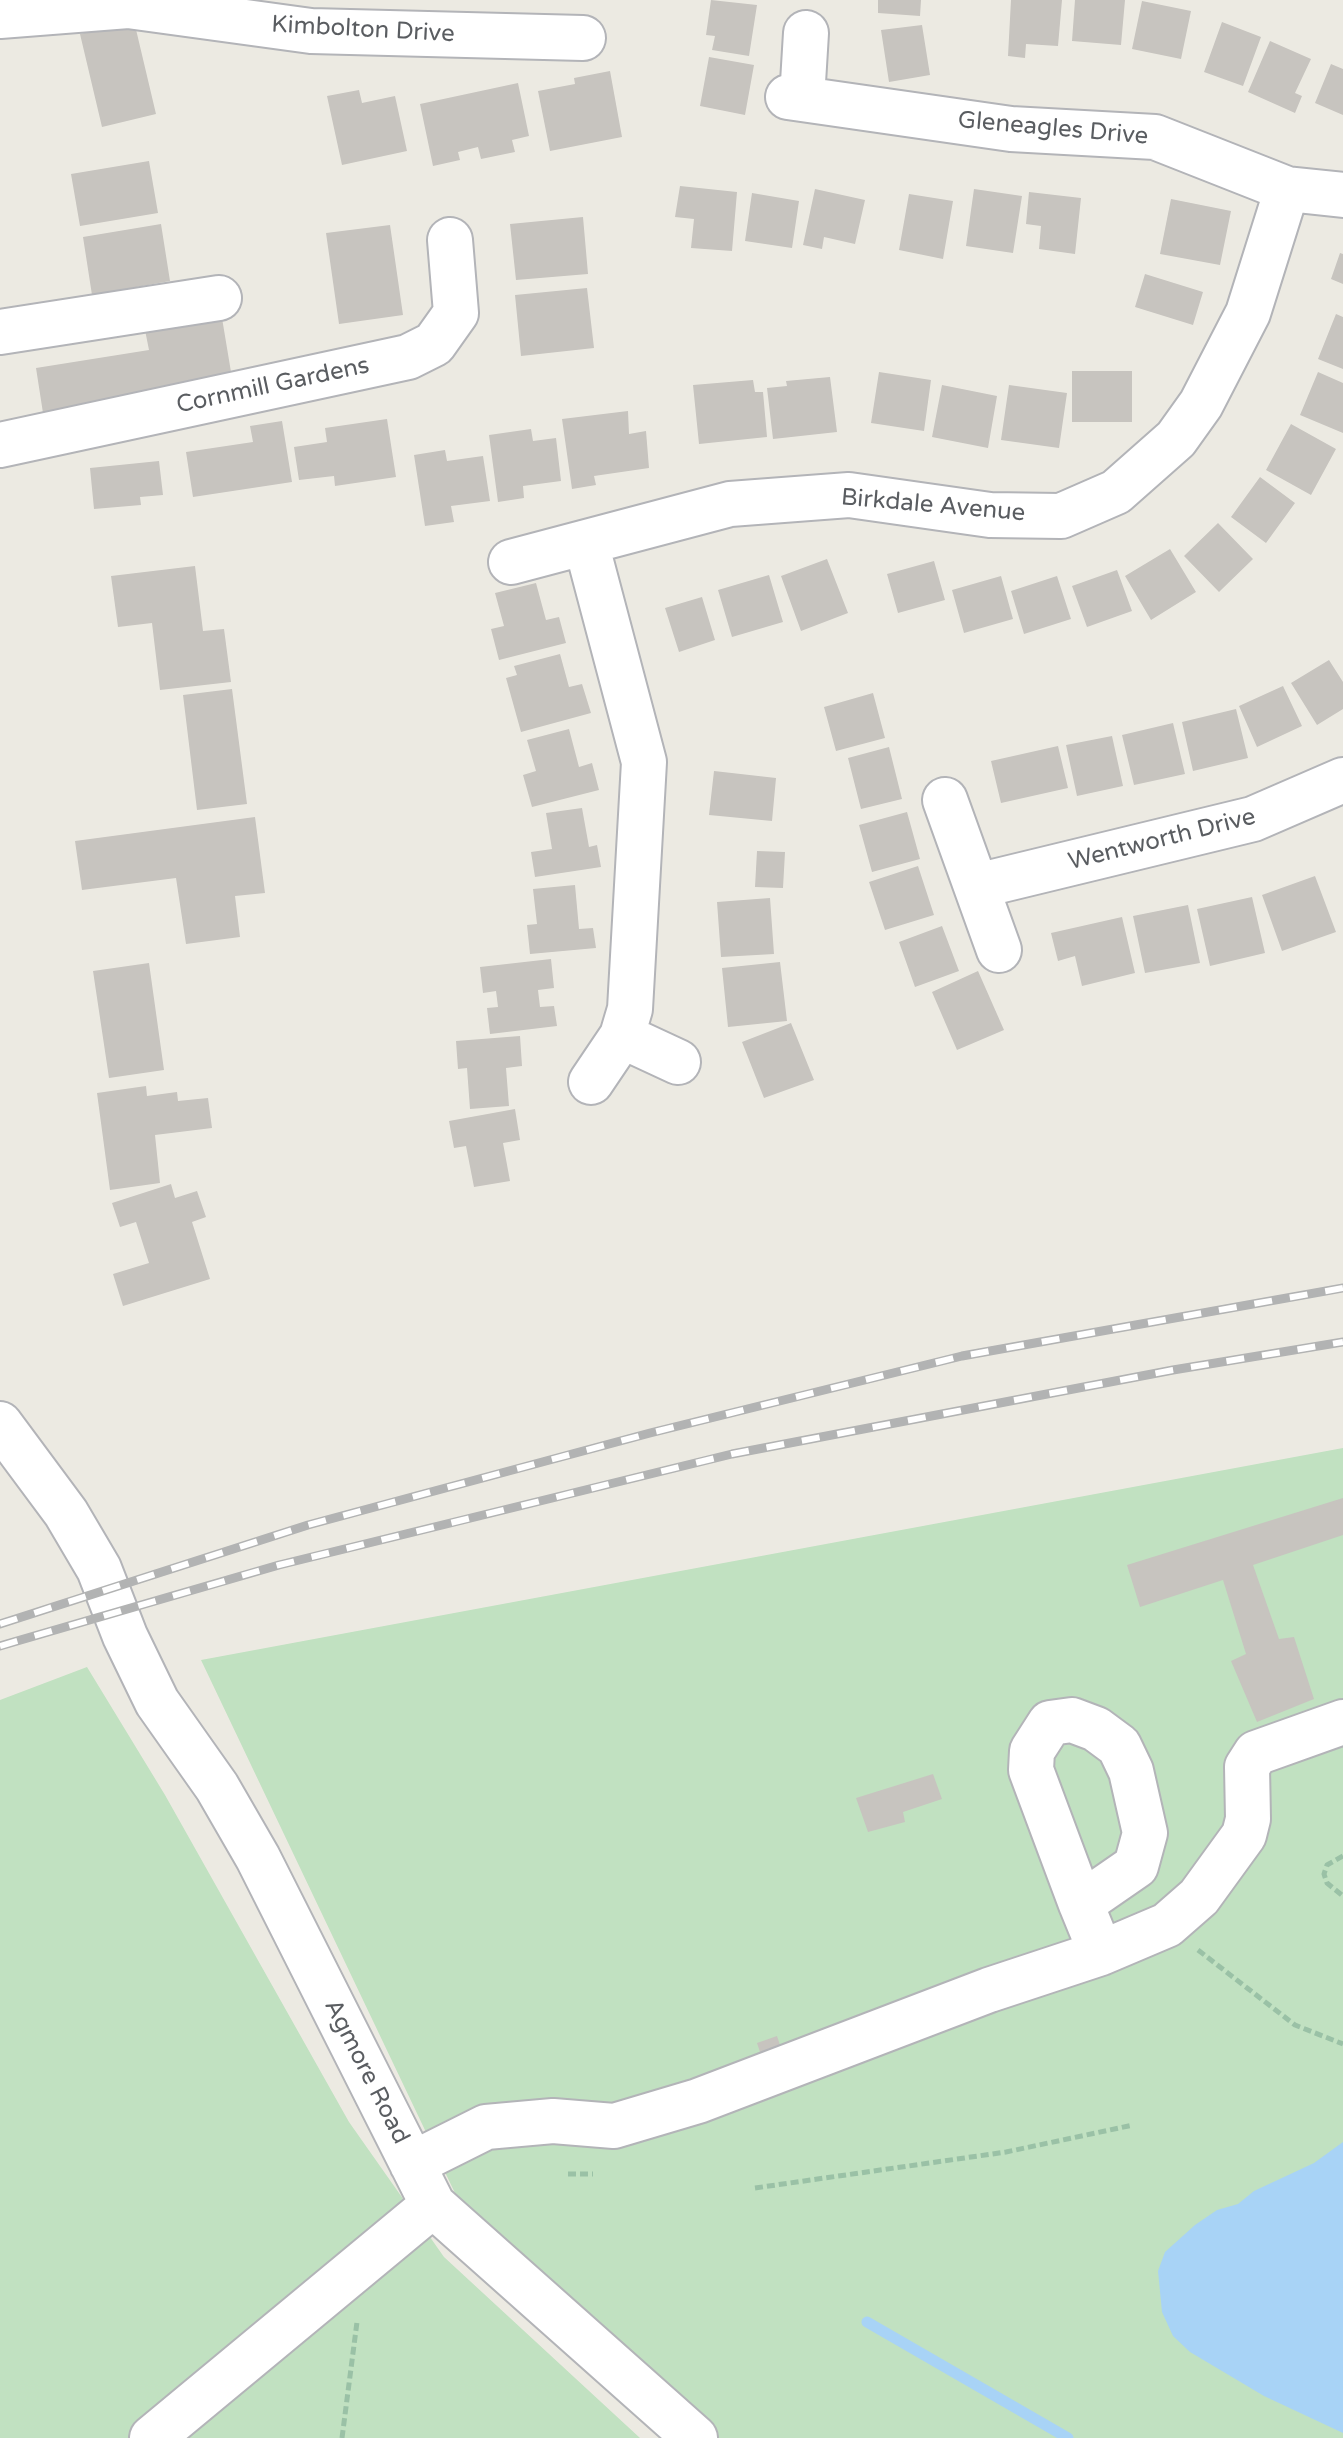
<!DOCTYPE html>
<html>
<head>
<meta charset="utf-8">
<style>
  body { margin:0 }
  canvas { display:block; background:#eceae2 }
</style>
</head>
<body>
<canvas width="1343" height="2438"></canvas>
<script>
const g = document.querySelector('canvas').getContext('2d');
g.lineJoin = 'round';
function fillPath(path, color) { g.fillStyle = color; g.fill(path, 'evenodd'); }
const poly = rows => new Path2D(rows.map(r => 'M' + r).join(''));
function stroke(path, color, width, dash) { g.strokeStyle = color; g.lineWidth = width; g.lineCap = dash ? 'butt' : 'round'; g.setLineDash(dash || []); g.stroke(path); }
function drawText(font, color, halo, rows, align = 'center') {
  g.font = font + ' "Varela Round",sans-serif'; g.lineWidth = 6; g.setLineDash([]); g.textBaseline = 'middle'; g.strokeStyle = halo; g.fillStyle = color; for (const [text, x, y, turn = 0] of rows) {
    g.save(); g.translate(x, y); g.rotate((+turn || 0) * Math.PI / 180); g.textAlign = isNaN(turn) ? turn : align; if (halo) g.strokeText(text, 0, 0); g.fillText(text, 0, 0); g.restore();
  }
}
fillPath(poly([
  [1343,1448,1343,2438,713,2438,464,2212,201,1660],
  [87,1667,165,1795,349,2122,444,2257,640,2438,0,2438,0,1700]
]), '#c1e1c1');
fillPath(poly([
  [1343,2142,1343,2433,1264,2396,1190,2352,1173,2336,1162,2312,1158,2271,1165,2252,1195,2225,1217,2210,1238,2204,1254,2191,1314,2163]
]), '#a8d3f6');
stroke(poly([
  [867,2322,1068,2438]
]), '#a8d3f6', 11);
fillPath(poly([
  [711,0,757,5,749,56,712,50,715,36,706,35],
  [878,0,921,0,920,16,878,13],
  [1011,0,1062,0,1058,46,1026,44,1025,58,1008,56],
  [1075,0,1125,0,1121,45,1072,41],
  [1142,1,1191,11,1181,59,1132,49],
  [134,21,156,114,102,127,80,34],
  [1222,22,1261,37,1243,86,1204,72],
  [922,25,930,75,889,82,881,30],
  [1270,41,1311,59,1295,93,1302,96,1295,113,1248,92],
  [709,57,754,65,745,115,700,106],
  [1331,64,1343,69,1343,115,1315,103],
  [610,71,622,137,550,151,538,91,575,84,574,78],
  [518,83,529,136,512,140,515,152,481,159,478,147,458,152,460,160,433,166,420,104],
  [359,90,362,103,395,96,407,151,342,165,327,96],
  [149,161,158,213,80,226,71,174],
  [680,186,737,192,732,251,691,248,694,219,675,217],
  [815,189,865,200,855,244,824,237,822,249,803,245],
  [974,189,1022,196,1013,253,966,246],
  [1029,192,1081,198,1075,254,1039,249,1041,226,1026,224],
  [752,193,799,201,792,248,745,241],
  [909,194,953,201,943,259,899,250],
  [1171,199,1231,211,1220,265,1160,254],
  [583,217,588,274,516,280,510,224],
  [161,224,170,281,92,295,83,237],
  [390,225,403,315,339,324,326,233],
  [1340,253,1343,254,1343,284,1331,279],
  [1145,274,1203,292,1193,325,1135,307],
  [587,288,594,348,521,356,515,295],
  [1336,314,1343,317,1343,369,1318,359],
  [222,318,233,384,43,413,36,368,149,350,145,330],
  [1072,371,1132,371,1132,422,1072,422],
  [879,372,931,380,924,431,871,423],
  [1318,372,1343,383,1343,433,1300,415],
  [830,377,837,432,773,439,767,388,787,386,786,381],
  [753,380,755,392,763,392,767,437,699,444,693,385],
  [942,385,997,396,988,448,932,437],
  [1009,385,1067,393,1059,448,1001,440],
  [628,411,629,434,646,431,649,468,594,476,596,485,572,489,562,419],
  [387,419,396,477,335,486,334,476,299,480,294,447,327,442,325,428],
  [282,421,292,482,193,497,186,452,253,442,250,426],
  [1291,424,1336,449,1311,495,1266,470],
  [531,429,533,441,556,438,561,481,523,486,524,498,498,502,489,435],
  [445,450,447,461,483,456,490,501,451,506,454,522,425,526,414,455],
  [159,461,163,495,140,497,141,505,94,509,90,468],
  [1260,477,1295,503,1266,543,1231,517],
  [1218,523,1253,559,1219,592,1184,556],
  [1170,549,1196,592,1151,620,1125,576],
  [827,559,848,613,801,631,781,576],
  [934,561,945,600,898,613,887,574],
  [195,566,203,631,224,629,231,682,160,690,152,623,118,627,111,576],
  [1117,570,1132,611,1087,627,1072,586],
  [769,575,783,622,732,637,718,590],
  [1001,576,1013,619,964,633,952,590],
  [1057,576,1071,619,1024,634,1011,591],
  [536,583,546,620,559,617,566,643,499,660,491,629,504,626,495,593],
  [702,597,715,640,679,652,665,608],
  [560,654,569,687,582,684,591,713,521,732,506,678,517,675,514,666],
  [1329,660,1343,682,1343,709,1317,725,1291,683],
  [1283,686,1302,726,1257,747,1239,706],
  [232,689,247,804,197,810,183,695],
  [873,693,885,738,836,751,824,707],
  [1236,709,1248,758,1193,771,1182,722],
  [1173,723,1185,774,1134,785,1122,735],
  [569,729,579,767,592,763,599,790,532,807,523,775,536,771,527,740],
  [1112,736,1123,786,1077,796,1066,745],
  [1058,746,1068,788,1001,803,991,761],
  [889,747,902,799,861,809,848,758],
  [714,771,776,778,772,821,709,815],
  [582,808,589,847,597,845,601,867,535,877,531,852,552,849,546,813],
  [907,812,920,859,872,872,859,825],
  [255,817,265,893,235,896,240,937,186,944,176,878,82,890,75,841],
  [757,851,785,852,783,888,755,887],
  [918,866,934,915,885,930,869,882],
  [1315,876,1336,932,1282,951,1262,895],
  [575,885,579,929,593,928,596,948,530,954,527,925,537,924,533,889],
  [1252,897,1265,953,1210,966,1197,909],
  [770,898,774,954,721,957,717,902],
  [1188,905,1200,963,1145,973,1133,916],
  [1122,917,1135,973,1082,986,1075,956,1058,961,1051,933],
  [942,926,959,971,915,987,899,942],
  [551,959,554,988,538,990,540,1007,554,1006,557,1026,490,1034,487,1008,498,1007,496,991,483,993,480,967],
  [780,962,787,1021,728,1027,722,968],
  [149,963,164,1070,109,1078,93,971],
  [978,971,1004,1030,957,1050,932,992],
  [791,1023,814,1080,764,1098,742,1042],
  [520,1036,522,1066,506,1068,509,1106,470,1109,467,1068,458,1069,456,1041],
  [146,1086,147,1096,177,1092,178,1101,208,1098,212,1128,155,1135,160,1183,110,1190,97,1093],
  [515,1109,520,1140,503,1143,510,1181,474,1187,466,1146,454,1148,449,1121],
  [171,1184,175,1198,197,1191,206,1217,192,1222,210,1279,123,1306,113,1274,149,1263,136,1222,120,1227,112,1203],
  [1343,1498,1343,1535,1253,1565,1279,1639,1294,1637,1314,1699,1257,1722,1231,1661,1246,1654,1223,1580,1140,1607,1127,1565],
  [933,1774,942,1799,903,1812,905,1822,868,1832,856,1798],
  [777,2036,783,2054,763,2061,757,2043]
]), '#c7c4bf');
const minor = poly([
  [0,16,128,6,311,31,583,38],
  [788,97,1011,129,1155,137,1287,189,1343,195],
  [802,99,806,33],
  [0,332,219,298],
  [0,445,408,357,434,344,456,313,450,240],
  [586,543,644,762,630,1009,622,1036,591,1082],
  [511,562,730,504,849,495,990,515,1061,516,1116,492,1176,439,1201,404,1248,313,1287,189],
  [945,800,999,950],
  [977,886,1253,819,1343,780],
  [622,1036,678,1062],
  [0,1424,66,1513,99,1569,125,1636,157,1702,217,1787,258,1858,433,2205,695,2438],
  [1081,1904,1136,1866,1145,1833,1131,1771,1119,1746,1096,1729,1072,1720,1050,1723,1032,1751,1031,1770,1081,1904,1101,1953],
  [412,2164,486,2127,553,2121,614,2126,698,2101,989,1990,1101,1953,1167,1925,1199,1897,1244,1835,1248,1819,1247,1767,1256,1753,1343,1722],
  [152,2438,433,2205]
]);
stroke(minor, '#b3b4b8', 48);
stroke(poly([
  [1343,1856,1327,1865,1324,1874,1327,1883,1343,1896],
  [1198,1950,1295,2025,1343,2044],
  [568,2174,593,2174],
  [755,2188,1006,2152,1133,2125],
  [342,2438,357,2322]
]), '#9ac1a6', 5, [8, 4]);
stroke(minor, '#fff', 44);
const rail = poly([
  [0,1624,308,1525,650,1433,962,1356,1343,1288],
  [0,1646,279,1565,732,1454,1173,1370,1343,1342]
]);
stroke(rail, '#b2b3b3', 9);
stroke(rail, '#fff', 6, [18]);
drawText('24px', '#5a5d61', '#fff', [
  ["Kimbolton Drive",363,30,3],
  ["Gleneagles Drive",1053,129,5],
  ["Cornmill Gardens",273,386,-12],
  ["Birkdale Avenue",933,506,5],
  ["Wentworth Drive",1162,840,-14],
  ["Agmore Road",366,2072,63]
]);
</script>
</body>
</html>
